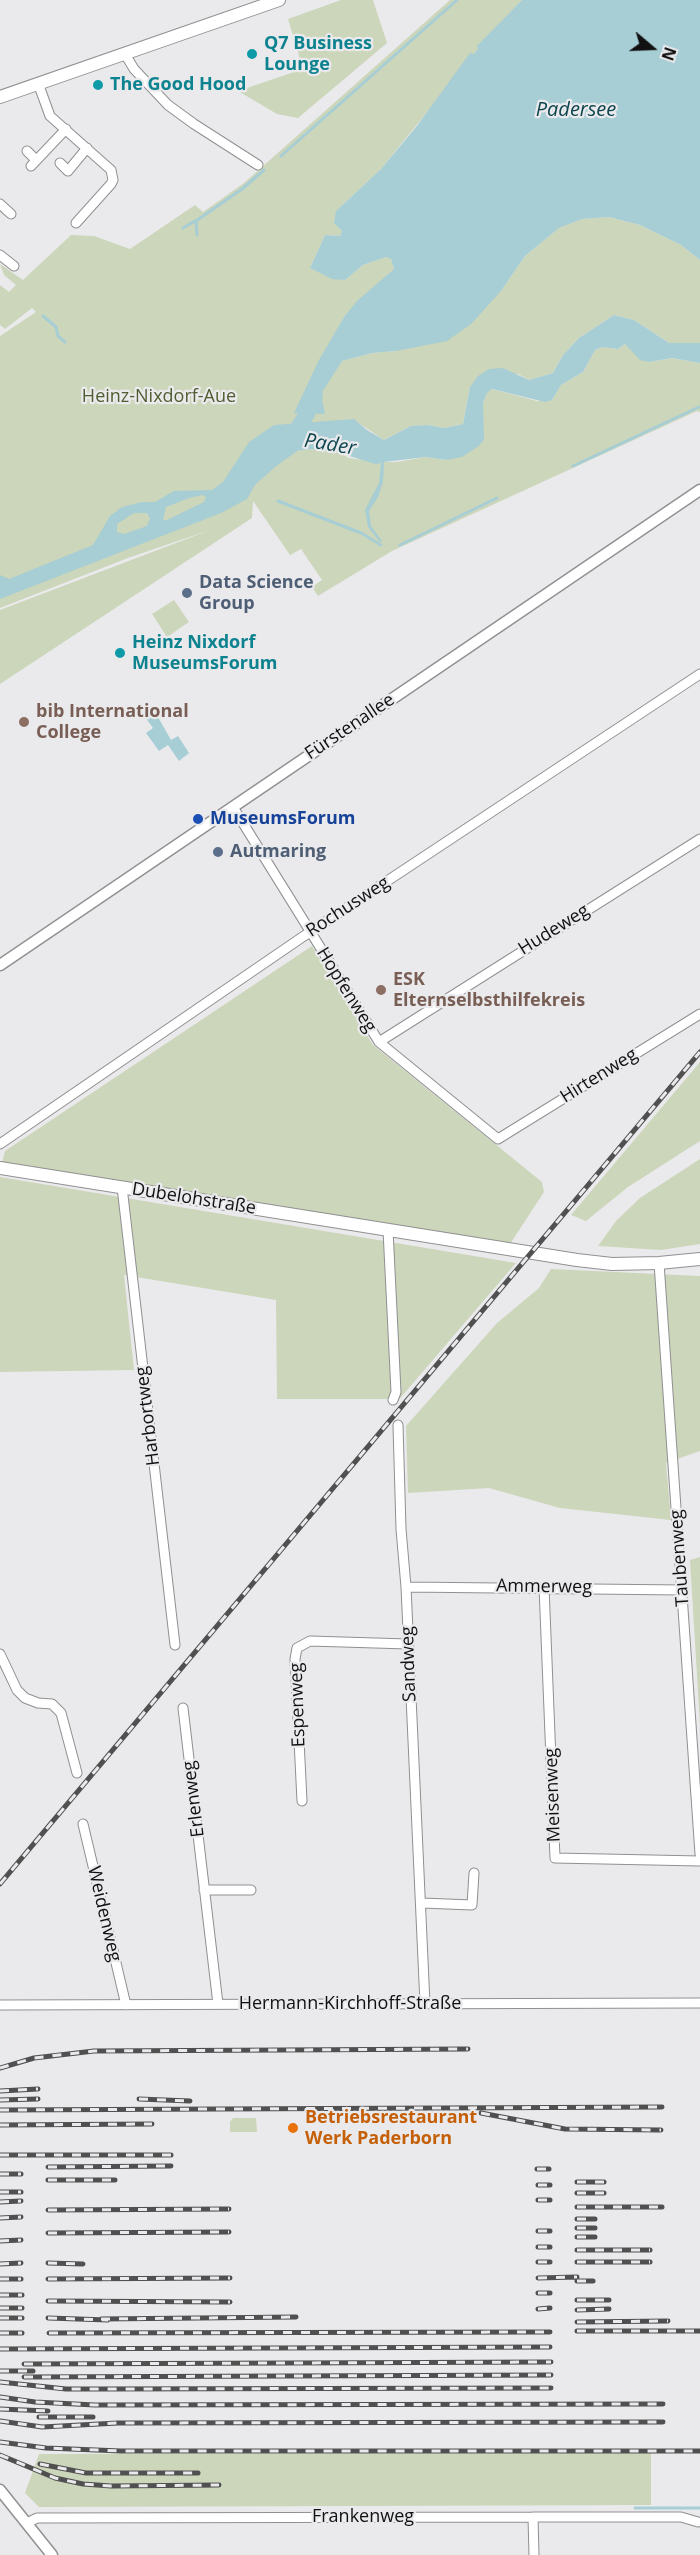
<!DOCTYPE html>
<html>
<head>
<meta charset="utf-8">
<style>
  body { margin:0 }
  #map { position:relative; width:700px; height:2555px; overflow:hidden; background:#eaeaed; font-family:"Open Sans",sans-serif }
  canvas { display:block }
  .north { position:absolute; left:622px; top:18px; width:60px; height:60px; -webkit-text-stroke:4px #eaeaed; paint-order:stroke; rotate:109deg; font-size:16px; font-weight:700; line-height:24px; text-align:center; color:#111112 }
  .north::after { content:''; display:block; margin:auto; width:21px; height:27px; background:#111112; clip-path:polygon(50% 0,100% 100%,50% 72%,0 100%) }
</style>
</head>
<body>
<div id="map">
<canvas width="700" height="2555"></canvas>
<div class="north">N</div>
</div>
<script>
const g = document.querySelector('canvas').getContext('2d');
g.lineJoin = 'round';
function fillPath(path, color) { g.fillStyle = color; g.fill(path, 'evenodd'); }
const poly = rows => new Path2D(rows.map(r => 'M' + r).join(''));
function stroke(path, color, width, dash) { g.strokeStyle = color; g.lineWidth = width; g.lineCap = dash ? 'butt' : 'round'; g.setLineDash(dash || []); g.stroke(path); }
function drawText(font, color, halo, rows, align = 'center') {
  g.font = font + ' "Open Sans",sans-serif'; g.lineWidth = 4.5; g.setLineDash([]); g.textBaseline = 'middle'; g.strokeStyle = halo; g.fillStyle = color; for (const [text, x, y, turn = 0] of rows) {
    g.save(); g.translate(x, y); g.rotate((+turn || 0) * Math.PI / 180); g.textAlign = isNaN(turn) ? turn : align; if (halo) g.strokeText(text, 0, 0); g.fillText(text, 0, 0); g.restore();
  }
}
fillPath(poly([
  [341,0,373,0,387,43,298,118,277,114,238,91,303,69,288,19],
  [450,0,522,0,474,54,381,169,336,211,339,228,342,231,340,236,325,235,310,268,345,280,363,265,386,257,391,259,394,269,344,317,327,349,342,361,372,353,396,351,501,291,525,256,559,228,582,219,609,217,640,225,681,245,700,260,700,343,669,343,634,320,614,315,579,338,563,355,553,373,529,380,518,374,470,387,463,424,445,428,427,425,411,426,384,440,354,420,334,422,297,451,311,449,340,453,349,458,378,462,396,462,426,457,446,460,483,418,483,403,487,392,492,389,537,401,552,400,561,385,583,372,595,350,602,347,618,349,625,344,649,362,672,358,700,363,700,412,697,411,392,551,318,596,312,587,322,580,301,549,290,555,253,501,252,518,0,684,0,610,210,530,128,558,0,608,0,336,36,312,32,308,5,329,0,325,0,285,9,292,16,285,4,275,0,264,23,280,71,235,94,236,130,249,195,205,203,212,244,183],
  [174,600,189,622,167,637,152,614],
  [312,946,373,1045,542,1182,544,1192,510,1244,2,1163,5,1151],
  [700,1062,700,1141,628,1187,586,1221,571,1215],
  [700,1159,700,1244,661,1250,598,1246,616,1221,640,1198],
  [0,1177,516,1263,396,1403,391,1399,277,1399,276,1300,124,1275,134,1370,0,1372],
  [551,1269,700,1276,700,1451,666,1463,671,1520,560,1508,489,1488,408,1493,406,1426,497,1323,539,1288],
  [700,1557,700,1725,690,1560],
  [233,2118,256,2118,257,2132,230,2132,230,2122],
  [651,2453,651,2505,39,2507,25,2493,39,2454]
]), '#ccd6ba');
fillPath(poly([
  [522,0,700,0,700,260,681,245,640,225,609,217,582,219,559,228,525,256,501,291,471,324,447,341,396,351,372,353,342,361,321,394,325,414,294,413,319,360,344,317,357,301,394,269,391,259,386,257,363,265,345,280,332,279,310,268,325,235,340,236,342,231,334,223,336,211,381,169,416,127,470,53,474,54,478,49,477,46],
  [614,315,634,320,669,343,700,343,700,363,672,358,649,362,640,360,625,344,618,349,602,347,595,350,583,372,561,385,552,400,545,402,492,389,487,393,483,403,484,439,480,445,462,457,446,460,426,457,384,462,383,482,378,497,369,511,371,526,382,541,380,542,368,527,365,510,379,483,381,463,375,464,340,453,310,449,297,451,275,467,255,485,247,499,221,513,0,599,0,575,9,579,93,545,110,516,122,507,142,502,155,502,174,491,212,490,223,482,249,442,274,425,354,419,367,430,384,440,411,426,427,425,445,428,463,424,470,387,478,376,489,369,503,368,529,380,553,373,563,355,579,338],
  [203,495,206,497,204,502,167,520,163,520,166,507,189,498],
  [134,513,147,513,150,519,147,526,124,534,117,532,117,524],
  [154,710,171,740,178,736,189,753,179,761,168,745,159,751,146,733,153,728,145,717]
]), '#a7cdd5');
stroke(poly([
  [281,156,457,0],
  [183,228,195,221],
  [197,235,196,221,242,189,264,170],
  [43,316,56,327,58,336,65,342],
  [573,466,699,407],
  [278,501,361,533,381,545],
  [400,545,497,498],
  [635,2508,700,2508]
]), '#a7cdd5', 3);
stroke(poly([
  [291,439,307,414,315,395]
]), '#a7cdd5', 16);
const minor = poly([
  [125,54,134,69,168,105,194,124,258,165],
  [38,83,50,116,111,170,113,180,111,184,76,223],
  [27,151,36,160],
  [60,163,68,171,87,148],
  [31,166,66,129],
  [0,204,11,214],
  [0,255,14,266],
  [233,807,379,1042,498,1139,700,1014],
  [379,1042,700,839],
  [0,1144,301,938,700,674],
  [122,1187,175,1645],
  [388,1230,396,1392,393,1400],
  [659,1263,700,1854],
  [398,1425,401,1529,406,1587,425,2004],
  [406,1587,683,1590],
  [544,1587,555,1858,700,1861],
  [0,1654,17,1690,25,1698,38,1703,52,1704,61,1713,77,1773],
  [183,1708,218,2004],
  [302,1801,295,1659,297,1648,310,1641,408,1644],
  [83,1824,126,2005],
  [204,1890,251,1890],
  [422,1903,472,1905,474,1873],
  [0,2005,700,2003],
  [533,2517,534,2555],
  [27,2523,37,2518,533,2517,681,2517,698,2522]
]);
const tertiary = poly([
  [0,965,700,490],
  [0,2490,52,2555]
]);
const secondary = poly([
  [0,97,279,0],
  [0,1168,577,1260,612,1264,659,1263,700,1259]
]);
stroke(minor, '#909092', 11);
stroke(tertiary, '#909092', 13);
stroke(secondary, '#909092', 14);
stroke(minor, '#fff', 9);
stroke(tertiary, '#fff', 10);
stroke(secondary, '#fff', 12);
const rail = poly([
  [0,1884,700,1052],
  [0,2068,34,2058,94,2051,468,2049],
  [0,2091,38,2089],
  [139,2099,190,2101],
  [0,2100,38,2099],
  [0,2110,662,2107],
  [481,2113,565,2129,661,2130],
  [0,2125,152,2124],
  [0,2155,171,2155],
  [48,2167,171,2166],
  [537,2169,549,2169],
  [0,2174,21,2174],
  [48,2180,115,2180],
  [577,2182,604,2182],
  [538,2185,550,2185],
  [0,2192,21,2192],
  [577,2193,604,2193],
  [538,2200,550,2200],
  [0,2202,21,2201],
  [577,2207,662,2207],
  [48,2210,229,2209],
  [0,2218,21,2217],
  [577,2219,595,2219],
  [577,2228,595,2228],
  [538,2231,550,2231],
  [48,2233,229,2232],
  [577,2237,595,2237],
  [0,2241,21,2240],
  [538,2247,550,2247],
  [577,2250,650,2250],
  [538,2262,550,2262],
  [577,2262,650,2262],
  [48,2263,83,2264],
  [0,2264,21,2263],
  [538,2278,577,2277],
  [0,2279,21,2279],
  [48,2279,230,2278],
  [577,2281,593,2281],
  [538,2293,550,2293],
  [0,2295,22,2295],
  [577,2300,609,2300],
  [48,2301,230,2302],
  [0,2308,22,2308],
  [538,2309,550,2308],
  [577,2310,609,2309],
  [0,2318,22,2318],
  [48,2318,108,2320],
  [101,2319,296,2317],
  [577,2322,668,2321],
  [577,2331,700,2331],
  [0,2333,22,2333],
  [49,2333,550,2332],
  [0,2349,550,2347],
  [24,2364,551,2362],
  [0,2371,33,2371],
  [24,2377,551,2375],
  [0,2382,66,2389,99,2389,551,2388],
  [0,2397,35,2402,95,2405,663,2404],
  [0,2409,48,2411],
  [39,2417,93,2417],
  [0,2421,42,2427,118,2423,663,2422],
  [0,2442,46,2448,121,2451,700,2451],
  [0,2455,55,2478,83,2484,111,2486,219,2485],
  [40,2464,86,2473,198,2473]
]);
stroke(rail, '#505051', 5);
stroke(rail, '#eaeaed', 3, [9]);
for (const [x, y, r, color] of [
  [252,54,6,"#0f9aa8"],
  [98,85,6,"#0f9aa8"],
  [187,593,6,"#5c6f8a"],
  [120,653,6,"#0f9aa8"],
  [24,722,6,"#8d6e63"],
  [198,819,6,"#1a4fb4"],
  [218,852,6,"#5c6f8a"],
  [381,990,6,"#8d6e63"],
  [293,2128,6,"#e8710a"]
]) { const dot = new Path2D(); dot.arc(x, y, r, 0, 2 * Math.PI); g.fillStyle = color; g.fill(dot); stroke(dot, '#eaeaed', 2); }
drawText('bold 18px', '#0d838f', '#eaeaed', [
  ["Q7 Business",264,44],
  ["Lounge",264,65],
  ["The Good Hood",110,85],
  ["Heinz Nixdorf",132,643],
  ["MuseumsForum",132,664]
], 'left');
drawText('18px', '#4f5e30', '#eaeaed', [
  ["Heinz-Nixdorf-Aue",159,397]
]);
drawText('bold 18px', '#4e5e75', '#eaeaed', [
  ["Data Science",199,583],
  ["Group",199,604],
  ["Autmaring",230,852]
], 'left');
drawText('bold 18px', '#785e54', '#eaeaed', [
  ["bib International",36,712],
  ["College",36,733],
  ["ESK",393,980],
  ["Elternselbsthilfekreis",393,1001]
], 'left');
drawText('18px', '#111112', '#eaeaed', [
  ["Fürstenallee",350,727,-34],
  ["Rochusweg",348,907,-33],
  ["Hudeweg",554,930,-32],
  ["Hopfenweg",346,990,58],
  ["Hirtenweg",599,1076,-32],
  ["Dubelohstraße",194,1199,9],
  ["Harbortweg",148,1416,-97],
  ["Taubenweg",680,1558,-94],
  ["Ammerweg",544,1587,1],
  ["Sandweg",409,1664,-92],
  ["Espenweg",298,1705,-92],
  ["Meisenweg",553,1795,-92],
  ["Erlenweg",194,1799,-97],
  ["Weidenweg",104,1914,77],
  ["Hermann-Kirchhoff-Straße",350,2004],
  ["Frankenweg",363,2517]
]);
drawText('bold 18px', '#164399', '#eaeaed', [
  ["MuseumsForum",210,819]
], 'left');
drawText('bold 18px', '#c56008', '#eaeaed', [
  ["Betriebsrestaurant",305,2118],
  ["Werk Paderborn",305,2139]
], 'left');
drawText('italic 20px', '#0c444e', '#eaeaed', [
  ["Padersee",576,110],
  ["Pader",330,445,9]
]);
</script>
</body>
</html>
